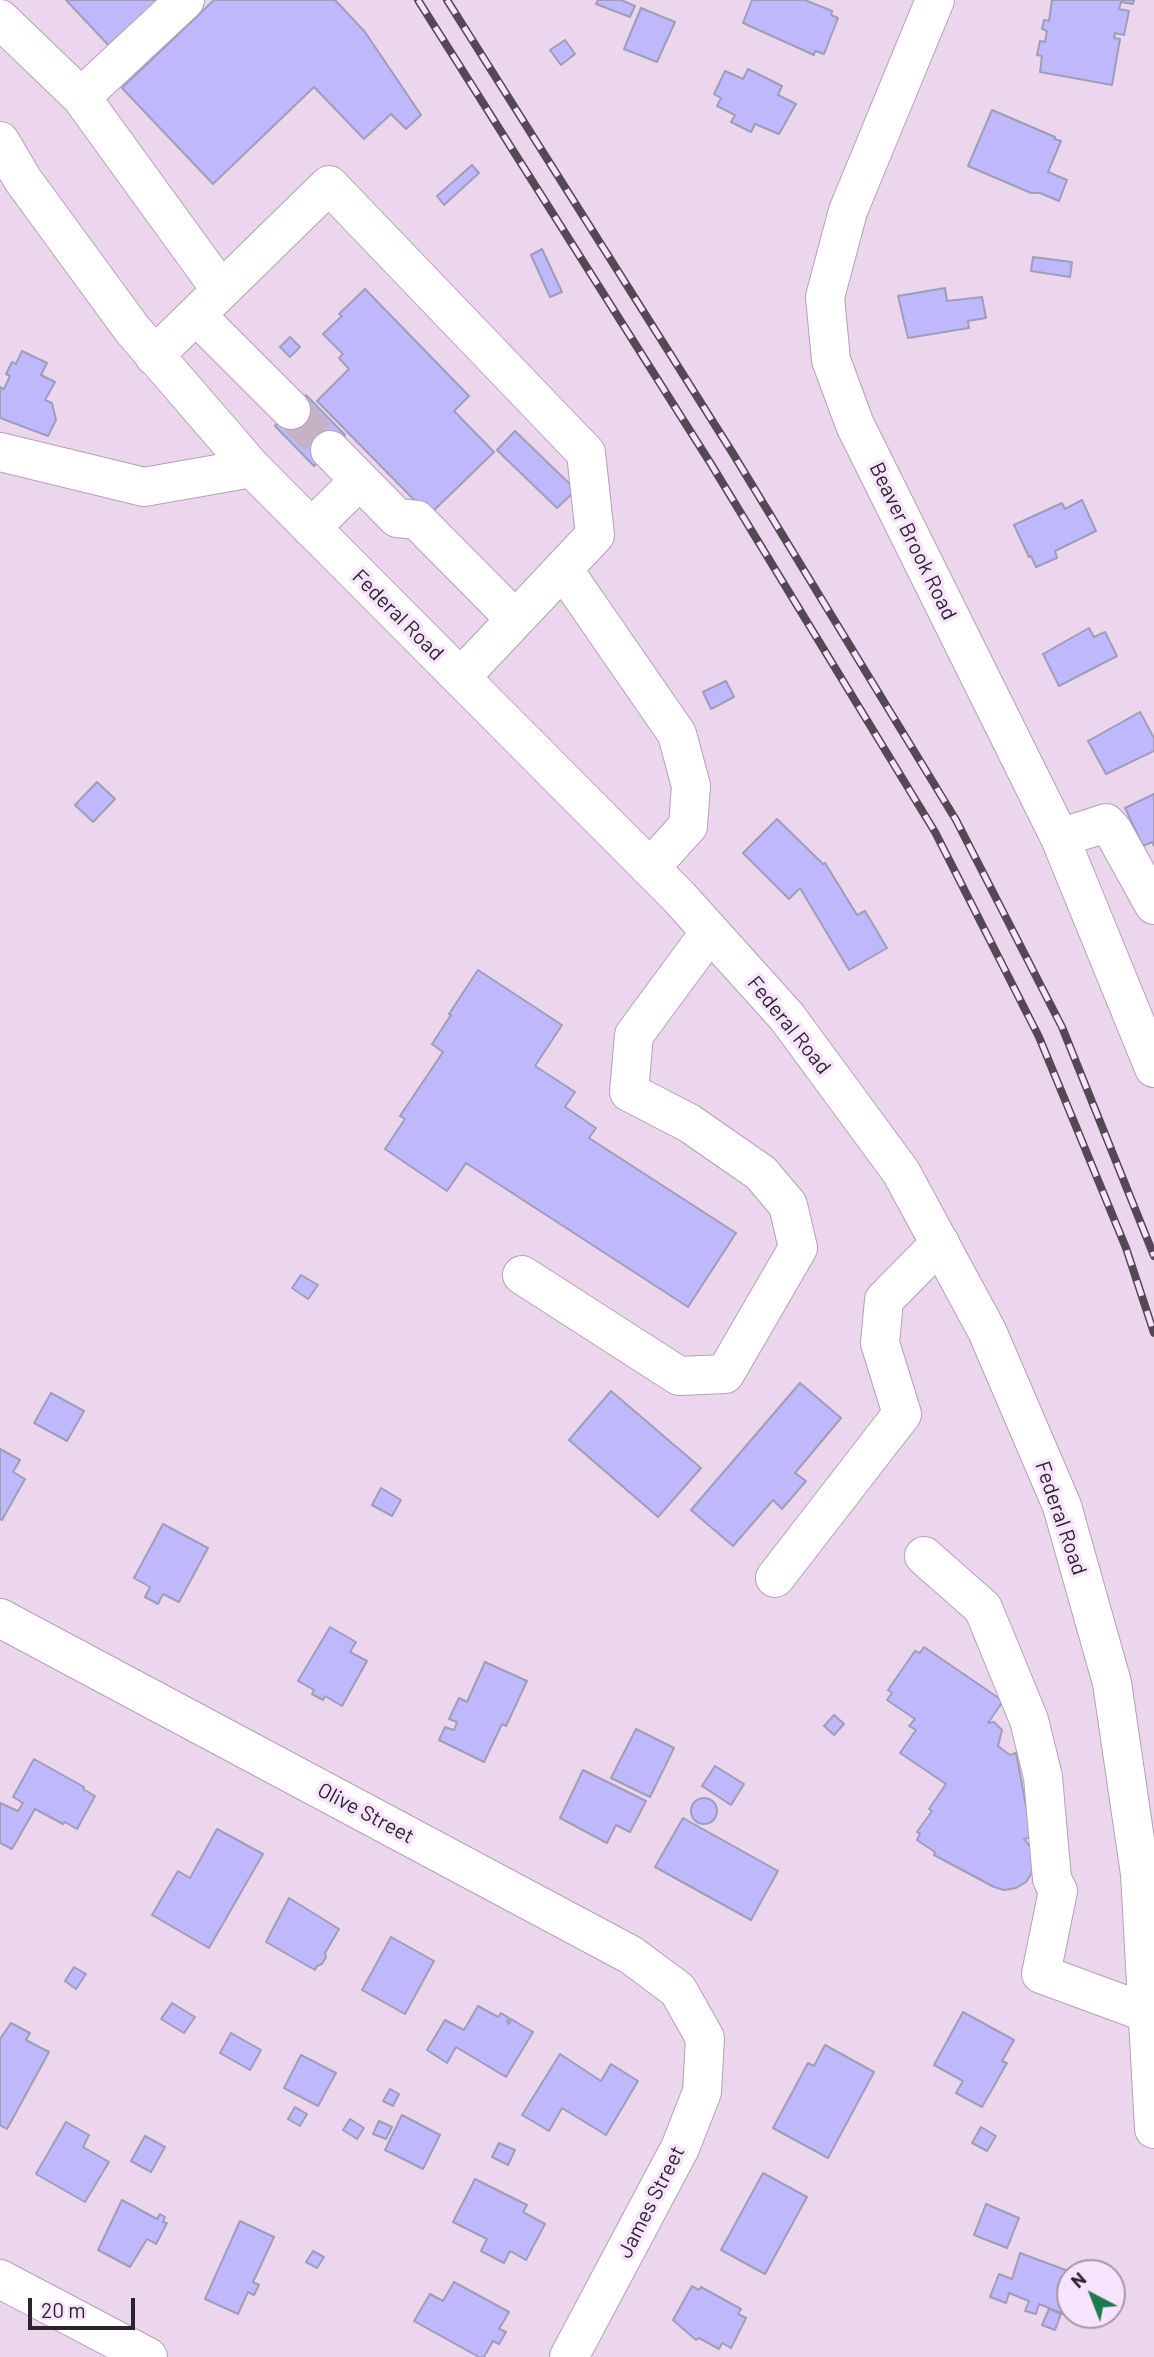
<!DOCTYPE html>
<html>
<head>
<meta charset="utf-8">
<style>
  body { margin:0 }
  #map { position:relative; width:1154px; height:2357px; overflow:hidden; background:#ebd6ee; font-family:Barlow,sans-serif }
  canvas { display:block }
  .north { position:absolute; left:1056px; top:2259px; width:70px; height:70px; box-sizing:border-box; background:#f8e3fc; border:2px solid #a697a9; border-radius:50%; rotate:318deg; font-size:19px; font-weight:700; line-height:28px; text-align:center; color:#2c242d }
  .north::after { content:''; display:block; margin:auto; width:24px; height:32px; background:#1c7b51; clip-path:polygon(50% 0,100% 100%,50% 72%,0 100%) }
  .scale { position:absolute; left:28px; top:2298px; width:107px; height:32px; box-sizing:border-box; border:4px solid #2c242d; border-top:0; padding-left:9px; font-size:21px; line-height:24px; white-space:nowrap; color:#2c242d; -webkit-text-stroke:5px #f8e3fc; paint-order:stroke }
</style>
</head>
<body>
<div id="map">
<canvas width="1154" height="2357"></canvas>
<div class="north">N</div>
<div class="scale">20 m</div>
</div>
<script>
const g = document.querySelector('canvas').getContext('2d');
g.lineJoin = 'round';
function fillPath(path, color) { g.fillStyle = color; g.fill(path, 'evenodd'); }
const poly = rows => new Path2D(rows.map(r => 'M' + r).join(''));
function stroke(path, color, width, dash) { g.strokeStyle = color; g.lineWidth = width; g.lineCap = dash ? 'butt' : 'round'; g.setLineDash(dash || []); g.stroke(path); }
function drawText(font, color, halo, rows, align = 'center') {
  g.font = font + ' Barlow,sans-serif'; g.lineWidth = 7; g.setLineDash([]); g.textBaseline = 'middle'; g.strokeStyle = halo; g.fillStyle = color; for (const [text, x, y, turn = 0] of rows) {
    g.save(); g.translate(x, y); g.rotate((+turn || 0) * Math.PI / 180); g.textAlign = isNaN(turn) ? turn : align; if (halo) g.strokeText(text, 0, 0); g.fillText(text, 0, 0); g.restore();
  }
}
const building = poly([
  [66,0,164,0,112,49,66,0],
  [214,0,335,0,365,32,421,115,406,129,391,114,364,139,314,87,213,184,122,88,214,0],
  [598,0,621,0,635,6,630,17,596,4,598,0],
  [752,0,805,0,832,11,831,15,838,18,824,54,815,51,814,55,743,23,752,0],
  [1052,0,1134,0,1133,4,1121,2,1119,9,1129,11,1124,35,1115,33,1114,38,1120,39,1112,85,1040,72,1042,56,1037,55,1040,41,1045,42,1047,31,1042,29,1044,20,1049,21,1052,0],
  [641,8,675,22,657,62,624,49,641,8],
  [565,40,575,54,561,65,550,50,565,40],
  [748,69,782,86,778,95,796,104,779,134,755,124,751,132,731,122,735,115,717,106,721,98,714,94,725,71,743,79,748,69],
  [992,110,1055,137,1054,139,1061,141,1048,172,1067,180,1059,201,1040,193,1031,193,968,166,992,110],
  [472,165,479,173,444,205,437,196,472,165],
  [542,249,562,292,550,297,531,255,542,249],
  [1033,257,1072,262,1070,277,1031,271,1033,257],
  [945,288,947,301,982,297,986,318,968,321,969,328,908,338,898,296,945,288],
  [365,289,469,396,454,411,494,452,429,515,317,401,349,369,339,358,343,354,323,334,342,316,339,314,365,289],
  [290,337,300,347,290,357,280,347,290,337],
  [22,351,47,363,41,375,55,382,45,400,52,403,56,420,48,436,0,418,0,387,4,389,10,376,6,374,12,362,16,364,22,351],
  [306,395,345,435,314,466,275,426,306,395],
  [515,431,576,490,557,508,497,450,515,431],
  [1082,500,1096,531,1055,551,1057,558,1036,567,1031,556,1029,557,1014,525,1062,503,1065,509,1082,500],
  [1089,628,1094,637,1105,632,1117,656,1059,686,1043,654,1089,628],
  [726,681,734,697,711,709,703,692,726,681],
  [1140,712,1154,738,1154,751,1106,774,1088,741,1140,712],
  [97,782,115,799,93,822,75,805,97,782],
  [1154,794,1154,846,1152,842,1143,846,1125,808,1154,794],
  [777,819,823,864,825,863,857,915,865,911,887,948,849,970,800,888,789,899,743,853,777,819],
  [478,970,562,1025,535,1066,575,1092,565,1107,596,1128,589,1138,736,1233,688,1307,466,1163,447,1191,385,1149,405,1119,400,1116,443,1052,432,1044,451,1015,449,1014,478,970],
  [301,1275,318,1285,308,1299,292,1288,301,1275],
  [800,1383,841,1418,795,1473,806,1481,782,1509,773,1500,733,1546,691,1510,800,1383],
  [611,1391,701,1468,658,1517,569,1440,611,1391],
  [51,1393,84,1411,67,1441,34,1423,51,1393],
  [0,1449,20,1460,13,1472,25,1479,2,1520,0,1519,0,1449],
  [381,1488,401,1500,392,1516,372,1505,381,1488],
  [163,1524,208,1548,179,1602,163,1594,158,1604,145,1597,150,1587,134,1578,163,1524],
  [330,1627,356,1642,350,1652,367,1661,342,1706,325,1696,323,1700,312,1694,314,1690,298,1681,330,1627],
  [924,1647,1003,1701,988,1723,994,1722,1002,1730,998,1746,1010,1755,1016,1753,1032,1837,1024,1839,1032,1849,1033,1871,1026,1882,1016,1888,1004,1890,994,1887,934,1855,935,1852,917,1840,920,1834,917,1832,932,1811,929,1809,946,1784,900,1753,916,1730,909,1726,915,1719,887,1700,892,1693,888,1690,915,1651,920,1653,924,1647],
  [485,1662,527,1681,506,1726,502,1724,484,1762,439,1740,445,1727,454,1730,457,1722,449,1719,459,1698,467,1702,485,1662],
  [834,1715,844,1724,834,1735,824,1726,834,1715],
  [636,1729,674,1748,650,1797,611,1778,636,1729],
  [34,1759,84,1787,83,1789,95,1796,77,1829,65,1822,63,1824,35,1809,12,1849,0,1843,0,1803,18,1811,23,1803,13,1797,34,1759],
  [715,1766,744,1784,731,1805,702,1786,715,1766],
  [583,1770,646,1801,630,1832,616,1825,607,1843,560,1818,583,1770],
  '691 1811a13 13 0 1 1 26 0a13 13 0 1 1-26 0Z',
  [683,1818,778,1871,751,1920,655,1867,683,1818],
  [217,1829,263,1854,209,1948,152,1915,178,1871,190,1878,217,1829],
  [289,1898,339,1929,325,1953,326,1957,322,1964,317,1966,315,1970,266,1942,289,1898],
  [391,1937,434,1961,405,2014,362,1990,391,1937],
  [74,1967,86,1974,76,1989,65,1981,74,1967],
  [172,2003,195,2017,184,2033,161,2019,172,2003],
  [478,2006,498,2017,501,2013,509,2018,507,2022,509,2024,511,2019,533,2032,506,2077,456,2047,447,2063,427,2050,445,2020,464,2030,478,2006],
  [963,2012,1014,2040,1002,2061,1007,2063,982,2107,956,2093,963,2081,934,2065,963,2012],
  [11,2023,30,2033,26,2040,49,2052,7,2129,0,2125,0,2039,11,2023],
  [231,2033,261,2050,250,2070,220,2053,231,2033],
  [825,2045,874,2072,828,2158,773,2128,808,2063,814,2066,825,2045],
  [560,2054,601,2081,611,2064,638,2081,606,2135,562,2108,549,2131,522,2115,560,2054],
  [301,2055,336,2073,318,2106,284,2088,301,2055],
  [390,2089,399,2094,393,2106,383,2101,390,2089],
  [295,2107,307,2114,300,2126,288,2119,295,2107],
  [402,2115,440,2135,423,2169,385,2150,402,2115],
  [350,2119,364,2128,357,2139,343,2130,350,2119],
  [379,2121,392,2127,386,2139,373,2134,379,2121],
  [66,2122,89,2135,83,2147,109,2162,85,2202,36,2174,66,2122],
  [981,2127,996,2136,987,2151,972,2143,981,2127],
  [145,2136,165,2147,151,2172,131,2161,145,2136],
  [499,2143,515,2150,508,2165,492,2157,499,2143],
  [763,2173,807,2197,765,2274,721,2250,763,2173],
  [475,2179,527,2205,523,2212,545,2224,526,2260,510,2251,504,2263,481,2251,487,2239,453,2222,475,2179],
  [122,2200,157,2219,160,2214,165,2217,163,2222,167,2223,156,2244,147,2239,130,2267,98,2250,122,2200],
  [986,2204,1019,2218,1007,2248,974,2235,986,2204],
  [240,2221,274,2237,253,2282,259,2285,254,2295,248,2292,238,2314,205,2299,240,2221],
  [313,2251,324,2257,317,2268,306,2262,313,2251],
  [1020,2253,1071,2272,1067,2282,1070,2283,1070,2296,1064,2314,1039,2304,1036,2314,1025,2311,1029,2301,1009,2293,1006,2303,990,2297,999,2274,1012,2279,1020,2253],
  [454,2282,509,2312,499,2329,506,2332,499,2344,493,2341,484,2357,479,2357,414,2321,430,2294,443,2301,454,2282],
  [692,2286,699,2290,701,2287,741,2309,738,2314,746,2318,731,2348,722,2343,719,2349,699,2338,696,2340,673,2320,692,2286],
  [1049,2309,1061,2314,1055,2330,1042,2325,1049,2309]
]);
fillPath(building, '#bfb8fd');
stroke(building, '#9f9db8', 2);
stroke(poly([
  [291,410,330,450]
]), '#c5b2c7', 38, [38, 19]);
const minor = poly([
  [185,0,81,97,221,290],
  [935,0,848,211,825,297,831,360,855,425,1060,838,1154,1068],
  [0,19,81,97],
  [196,315,291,410],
  [154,356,329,185,586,453,595,535,461,677],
  [330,450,397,518,417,520,515,619],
  [0,452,144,487,252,468],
  [311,528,359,481],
  [563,569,677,734,691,786,688,826,650,868],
  [1060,838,1106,823,1113,831,1154,905],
  [522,1275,679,1376,725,1374,798,1248,788,1205,761,1173,689,1123,629,1092,634,1035,710,932],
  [924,1556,983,1608,1029,1720,1043,1777,1052,1879,1058,1891,1041,1974,1147,2013],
  [775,1578,902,1414,880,1343,884,1300,940,1243],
  [0,1618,631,1955,678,1990,705,2038,702,2092,680,2148,569,2357],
  [0,2279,148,2357]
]);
const major = poly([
  [0,141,23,180,132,329,252,468,679,897,787,1017,901,1172,987,1331,1062,1506,1112,1683,1140,1874,1154,2129]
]);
stroke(minor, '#b4a0b7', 40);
stroke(major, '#b4a0b7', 40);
stroke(minor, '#fff', 38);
stroke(major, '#fff', 38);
const rail = poly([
  [418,0,711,464,935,832,1039,1037,1126,1248,1154,1333],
  [447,0,732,452,956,820,1062,1027,1154,1256]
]);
stroke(rail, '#534854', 8);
stroke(rail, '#f8e3fc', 5, [16]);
drawText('21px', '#2c242d', '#f8e3fc', [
  ["Beaver Brook Road",913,541,64],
  ["Federal Road",398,615,45],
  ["Federal Road",789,1025,51],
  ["Federal Road",1061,1518,71],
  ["Olive Street",366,1813,28],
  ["James Street",651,2202,-63]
]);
</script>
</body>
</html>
